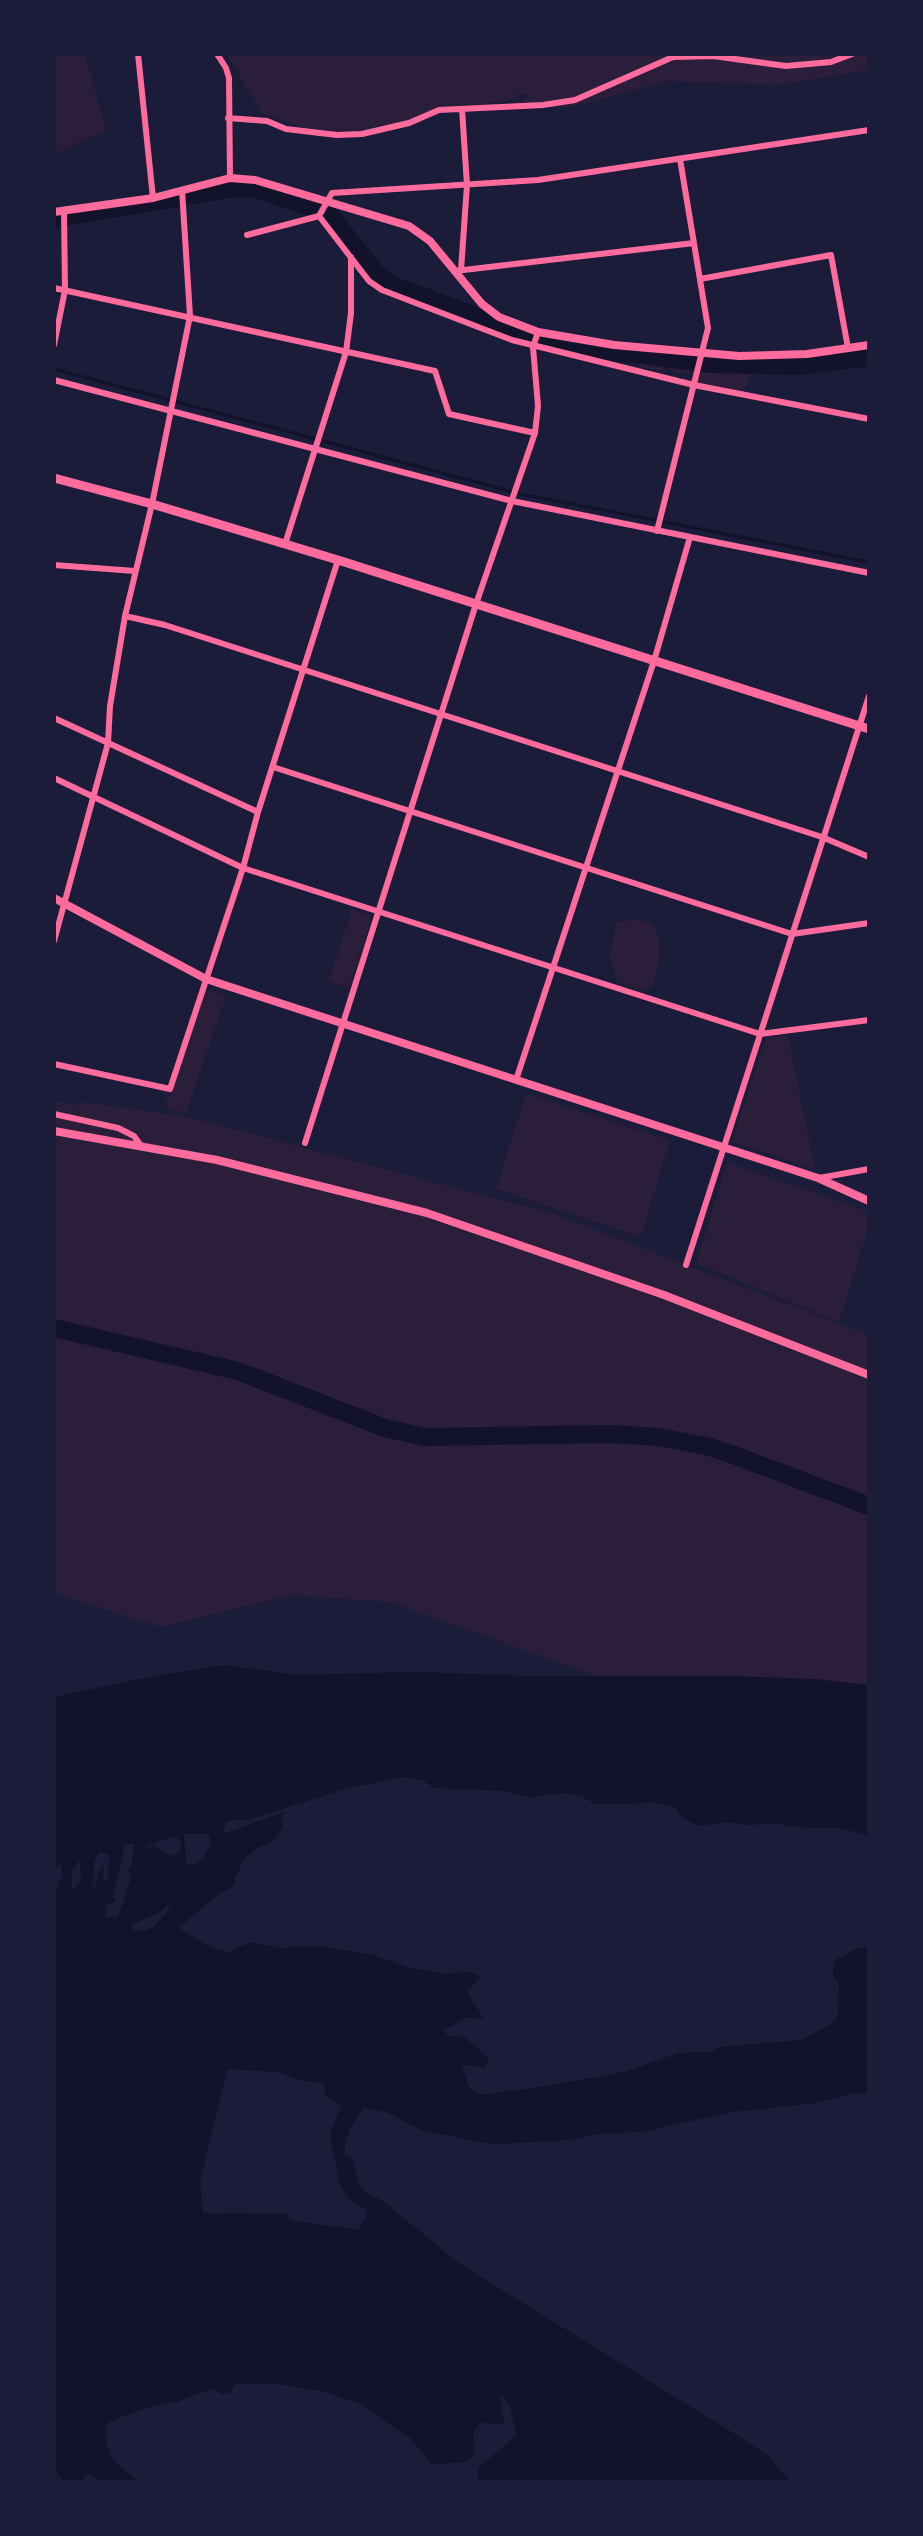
<!DOCTYPE html>
<html>
<head>
<meta charset="utf-8">
<style>
  body { margin:0 }
  #map { position:relative; width:923px; height:2536px; overflow:hidden; background:#1b1b3a; font-family:"Work Sans",sans-serif }
  canvas { display:block }
  .frame { position:absolute; inset:0; border:56px solid #1b1b3a; pointer-events:none }
</style>
</head>
<body>
<div id="map">
<canvas width="923" height="2536"></canvas>
<div class="frame"></div>
</div>
<script>
const g = document.querySelector('canvas').getContext('2d');
g.lineJoin = 'round';
function fillPath(path, color) { g.fillStyle = color; g.fill(path, 'evenodd'); }
const poly = rows => new Path2D(rows.map(r => 'M' + r).join(''));
function stroke(path, color, width, dash) { g.strokeStyle = color; g.lineWidth = width; g.lineCap = dash ? 'butt' : 'round'; g.setLineDash(dash || []); g.stroke(path); }
fillPath(poly([
  [54,54,85,54,106,130,54,154],
  [226,54,869,54,869,70,777,85,667,81,572,107,506,106,530,96,520,93,513,99,430,114,374,132,316,132,263,114],
  [588,349,696,358,841,356,844,369,751,375,743,392,695,383,693,374,677,373,668,368,658,370,640,367,632,361,613,356,590,356],
  [352,909,372,916,349,988,329,980],
  [637,919,653,924,660,943,659,963,652,986,640,991,617,982,610,956,616,923],
  [202,988,226,996,186,1114,165,1106],
  [788,1036,815,1169,732,1142,766,1037],
  [526,1094,670,1140,641,1237,496,1189],
  [54,1101,79,1105,83,1102,189,1117,554,1214,869,1335,869,1685,597,1676,390,1602,291,1595,161,1627,54,1593],
  [727,1162,869,1212,869,1226,839,1322,696,1263]
]), '#2a1e3b');
fillPath(poly([
  [225,1665,297,1675,413,1672,532,1676,733,1676,815,1679,869,1685,869,1836,841,1828,791,1827,778,1823,749,1825,724,1822,700,1826,683,1819,675,1807,653,1803,595,1804,581,1796,566,1793,530,1797,501,1791,434,1788,424,1781,406,1777,348,1788,251,1819,226,1821,223,1834,286,1811,281,1818,283,1827,273,1842,259,1847,243,1860,232,1887,222,1892,178,1928,210,1947,231,1953,238,1947,253,1942,278,1948,316,1946,374,1955,406,1967,444,1974,469,1972,481,1977,467,1992,484,2019,467,2017,443,2031,450,2037,462,2035,489,2059,485,2068,461,2064,470,2088,480,2095,540,2087,624,2072,679,2053,711,2052,719,2047,801,2040,831,2024,838,2017,839,1984,833,1975,834,1961,856,1949,869,1946,869,2094,857,2093,809,2104,732,2112,641,2132,604,2133,569,2140,500,2144,479,2142,421,2130,389,2113,364,2107,349,2130,345,2145,345,2156,352,2158,358,2183,365,2192,383,2201,457,2262,743,2439,767,2455,791,2482,478,2482,478,2468,517,2435,509,2403,499,2395,505,2424,480,2423,473,2433,475,2454,466,2462,432,2464,411,2439,362,2405,327,2392,278,2384,235,2384,229,2393,221,2394,213,2388,177,2402,150,2407,120,2417,107,2424,105,2437,110,2454,116,2463,138,2482,101,2482,89,2474,85,2475,81,2482,63,2482,54,2468,54,1898,62,1877,61,1862,54,1871,54,1697,159,1675],
  [184,1834,209,1834,211,1843,203,1858,195,1865,186,1864],
  [176,1836,181,1842,181,1849,174,1856,162,1852,155,1845,148,1848,146,1846],
  [125,1844,134,1844,132,1864,128,1869,131,1878,118,1917,106,1917,105,1905,116,1901,113,1898],
  [99,1852,110,1855,107,1882,103,1879,104,1865,101,1866,93,1892,94,1863],
  [80,1860,81,1880,71,1892,72,1871],
  [170,1903,168,1911,152,1928,143,1931,132,1930,133,1924,160,1912],
  [227,2069,277,2072,300,2080,324,2084,325,2095,341,2107,331,2130,331,2142,340,2184,347,2197,366,2210,367,2216,359,2230,289,2220,288,2214,203,2213,200,2183]
]), '#12122b');
stroke(poly([
  [54,369,521,494,869,562]
]), '#12122b', 3);
stroke(poly([
  [54,219,241,187,259,190,328,213,377,274,395,286,549,343,711,364,798,366,869,357],
  [54,1328,238,1371,385,1428,425,1437,611,1434,658,1437,706,1446,731,1454,869,1506]
]), '#12122b', 18);
stroke(poly([
  [138,54,153,198],
  [217,54,226,68,229,78,230,178],
  [228,118,267,121,286,129,337,135,362,134,409,123,439,110,543,105,575,100,673,57,713,56,786,66,831,62,852,54],
  [869,130,538,180,332,193,319,216,369,281,382,290,512,340,694,385,869,419],
  [247,235,319,216],
  [461,270,467,185,462,109],
  [455,271,694,243],
  [700,279,831,255,848,348],
  [54,288,435,371,449,414,535,433],
  [54,345,65,290,64,210],
  [54,380,512,501,869,573],
  [657,531,708,328,680,159],
  [285,544,346,352,351,313,351,257],
  [54,565,135,571],
  [125,616,165,625,822,837,869,857],
  [54,718,258,812],
  [273,767,792,934,869,923],
  [54,778,243,868,760,1034,869,1020],
  [54,941,108,743,110,706,125,616,152,504,190,316,182,190],
  [54,1064,170,1089,243,868,258,812,338,560],
  [516,1080,654,661,690,537],
  [54,1114,118,1128,134,1136,141,1146],
  [305,1143,476,604,535,433,538,406,533,347,538,332],
  [819,1178,869,1169],
  [686,1265,869,696]
]), '#ff6b9d', 6);
stroke(poly([
  [54,212,153,198,230,178,255,180,409,226,430,241,482,304,499,317,538,332,614,345,739,356,807,354,869,345],
  [54,898,206,979,818,1178,869,1201]
]), '#ff6b9d', 8);
stroke(poly([
  [54,1131,217,1160,427,1213,664,1295,869,1375]
]), '#ff6b9d', 8);
stroke(poly([
  [54,478,152,504,338,560,869,729]
]), '#ff6b9d', 9);
</script>
</body>
</html>
